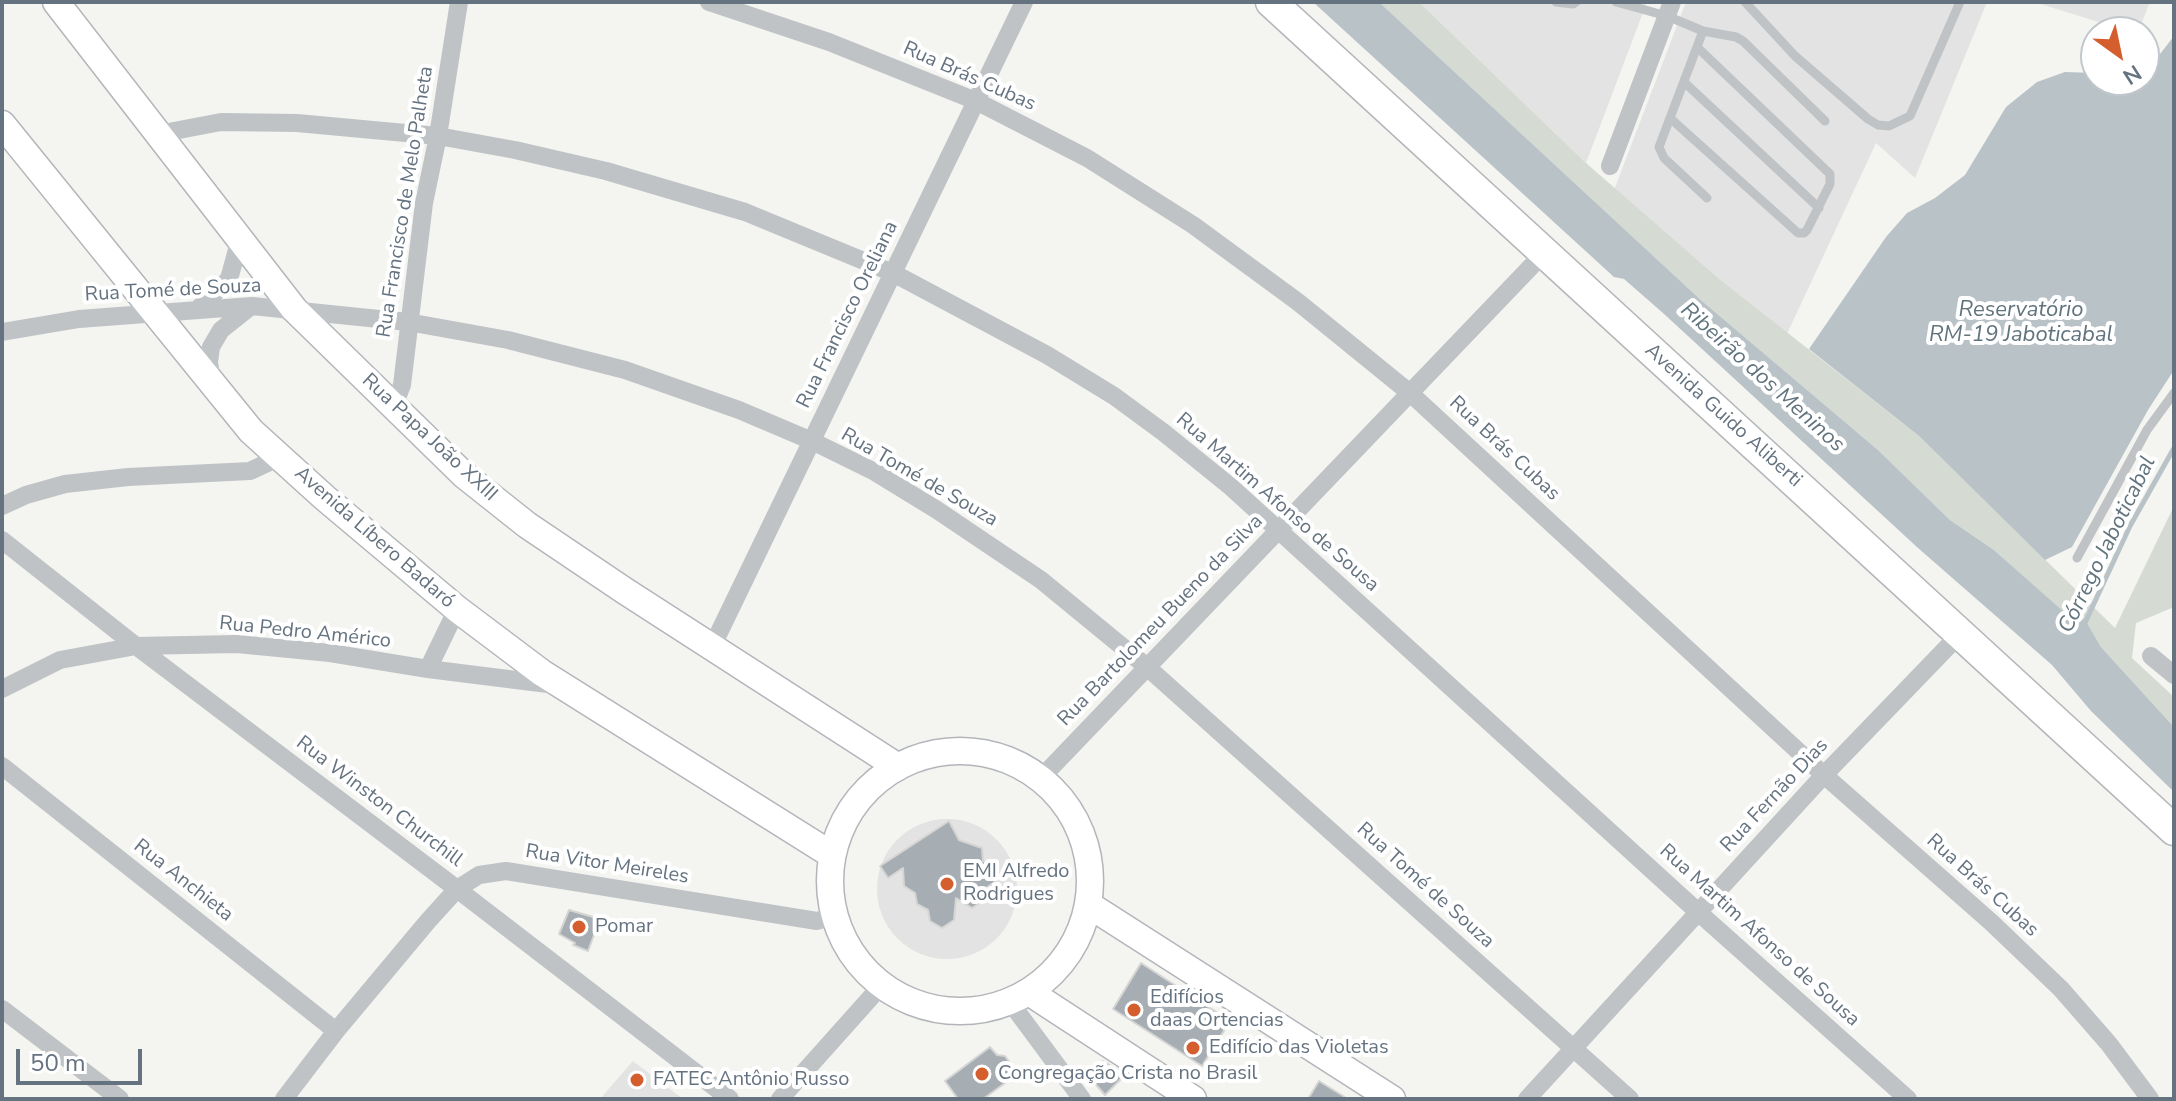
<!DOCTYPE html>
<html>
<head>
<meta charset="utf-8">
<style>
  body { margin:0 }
  #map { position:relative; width:2176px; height:1101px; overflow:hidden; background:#f4f4f1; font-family:"Nunito Sans",sans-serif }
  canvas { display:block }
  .frame { position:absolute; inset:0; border:4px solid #657380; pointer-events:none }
  .north { position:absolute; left:2080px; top:16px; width:80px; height:80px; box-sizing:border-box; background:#fff; border:2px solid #c1c7cc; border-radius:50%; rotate:147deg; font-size:22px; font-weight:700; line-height:32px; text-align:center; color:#657380 }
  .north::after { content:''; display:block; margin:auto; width:28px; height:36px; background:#d55e2f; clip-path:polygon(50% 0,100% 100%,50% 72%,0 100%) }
  .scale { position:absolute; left:16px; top:1049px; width:126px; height:36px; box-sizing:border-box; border:4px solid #657380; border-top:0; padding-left:10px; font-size:24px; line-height:28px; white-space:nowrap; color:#657380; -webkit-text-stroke:6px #fff; paint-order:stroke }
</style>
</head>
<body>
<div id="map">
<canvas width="2176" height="1101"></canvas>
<div class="frame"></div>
<div class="north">N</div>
<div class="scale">50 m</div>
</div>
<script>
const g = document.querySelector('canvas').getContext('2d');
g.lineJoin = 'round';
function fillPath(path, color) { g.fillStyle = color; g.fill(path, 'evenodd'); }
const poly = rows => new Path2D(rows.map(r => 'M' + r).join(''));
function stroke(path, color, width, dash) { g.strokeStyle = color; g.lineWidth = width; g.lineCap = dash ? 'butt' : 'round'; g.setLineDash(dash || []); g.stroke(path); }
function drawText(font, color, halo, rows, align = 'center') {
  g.font = font + ' "Nunito Sans",sans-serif'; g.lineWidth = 8; g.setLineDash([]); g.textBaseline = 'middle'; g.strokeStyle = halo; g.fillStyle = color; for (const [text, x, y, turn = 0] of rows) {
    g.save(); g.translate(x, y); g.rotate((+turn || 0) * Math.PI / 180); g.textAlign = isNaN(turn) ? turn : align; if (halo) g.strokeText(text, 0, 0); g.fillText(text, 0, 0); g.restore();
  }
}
fillPath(poly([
  [1419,2,1647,2,1586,163],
  [1686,2,1987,2,1915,178,1876,143,1785,338,1611,198],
  [2034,2,2150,2,2138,32,2131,32],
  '877 889a70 70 0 1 1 140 0a70 70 0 1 1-140 0Z',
  [633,1061,683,1099,600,1099]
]), '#e2e3e2');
fillPath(poly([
  [1379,2,1419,2,1586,163,1719,279,1919,436,2115,628,2174,506,2174,607,2136,623,2132,658,2174,697,2174,727,2101,647,2086,621,2075,614,2065,614,1994,550,1950,520,1878,450,1702,301]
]), '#d5dbd2');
fillPath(poly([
  [1313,2,1379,2,1702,301,1878,450,1950,520,1994,550,2065,613,2075,614,2086,621,2101,647,2174,727,2174,792,2091,711,2052,665,1918,548,1663,313,1624,279,1614,277],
  [2174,36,2174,370,2148,410,2072,547,2045,560,1919,436,1809,349,1886,237,1907,213,1935,198,1965,175,2006,107,2037,82,2065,72,2096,73,2096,80,2144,80,2144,64,2160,54]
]), '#b9c3c7');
stroke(poly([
  [2084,625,2130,526,2174,448]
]), '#b9c3c7', 5);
const building = poly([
  [949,821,959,840,982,848,983,861,996,868,996,881,986,888,985,899,972,908,956,898,954,920,942,928,930,921,928,910,917,904,915,893,904,886,903,868,888,878,880,866,949,821],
  [569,910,600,919,588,951,573,945,575,943,559,934,569,910],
  [1141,963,1230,1021,1202,1066,1113,1009,1141,963],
  [990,1047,997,1055,1005,1056,1012,1066,1008,1070,1012,1078,983,1099,958,1099,945,1081,990,1047],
  [1103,1061,1126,1074,1105,1095,1091,1079,1093,1069,1103,1061],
  [1319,1081,1348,1099,1308,1099,1319,1081]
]);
fillPath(building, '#a7aeb3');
stroke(building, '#d5d5d3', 2);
const secondary = poly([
  [56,2,294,309,464,475,527,525,625,591,898,767],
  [2,124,251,431,325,498,457,609,542,673,832,855],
  '830 881a130 130 0 1 1 260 0a130 130 0 1 1-260 0Z',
  [1089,905,1392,1099],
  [1029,992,1193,1099]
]);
const primary = poly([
  [1271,2,2174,830]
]);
stroke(secondary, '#b2b6ba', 29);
stroke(primary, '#b3b6ba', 33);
stroke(poly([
  [1556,2,1573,4,1576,2],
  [1616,2,1667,16,1703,31],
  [1745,2,1795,56,1868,119,1878,125,1889,126,1910,116,1960,2],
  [1684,82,1819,208],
  [1670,118,1798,233,1804,233,1807,230,1830,184,1830,174,1698,48],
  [1707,198,1664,158,1659,147,1703,31,1736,37,1743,41,1825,121],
  [2077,558,2147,430,2174,393]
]), '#bfc3c6', 9);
stroke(poly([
  [709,2,829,42,976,101,1087,158,1193,225,1298,302,1410,393,1824,775,1992,923,2061,989,2109,1044,2150,1099],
  [158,134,221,122,297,123,438,136,515,150,606,171,745,212,893,273,1047,355,1114,396,1163,432,1231,487,1698,912,1908,1099],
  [1610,166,1672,2],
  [198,309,229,279,240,239],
  [2,332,79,319,252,306,408,322,508,340,625,370,739,410,812,441,875,472,937,510,1041,580,1147,667,1630,1099],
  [212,383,209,362,211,347,221,330,250,307],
  [393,408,402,385,424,203,438,136,459,2],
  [2,506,26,495,65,484,128,477,250,471,280,457],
  [2,540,136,646,457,889,730,1099],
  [712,647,1024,2],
  [2151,656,2174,675],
  [428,669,457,609],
  [2,689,60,660,136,646,237,644,330,653,428,669,556,685],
  [2,766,336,1031],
  [1041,778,1545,252],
  [1010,1002,1082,1099],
  [2,1009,120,1099],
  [284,1099,336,1031,428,921,457,889,479,875,506,871,817,921,833,916],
  [780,1099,881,986],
  [1527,1099,1824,775,1961,633]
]), '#bfc3c6', 18);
stroke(secondary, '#fff', 26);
stroke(primary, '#fff', 30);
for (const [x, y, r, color] of [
  [947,884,8,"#d55e2f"],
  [579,927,8,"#d55e2f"],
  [1134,1010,8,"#d55e2f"],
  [1193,1048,8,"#d55e2f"],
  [982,1074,8,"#d55e2f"],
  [637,1080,8,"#d55e2f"]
]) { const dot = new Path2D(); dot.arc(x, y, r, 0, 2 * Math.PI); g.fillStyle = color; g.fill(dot); stroke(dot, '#fff', 3); }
drawText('20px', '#657380', '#fff', [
  ["Rua Brás Cubas",969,77,24],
  ["Rua Francisco de Melo Palheta",406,202,-81],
  ["Rua Tomé de Souza",173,291,-3],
  ["Rua Francisco Oreliana",848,315,-64],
  ["Avenida Guido Aliberti",1723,416,42],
  ["Rua Papa João XXIII",429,438,43],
  ["Rua Brás Cubas",1504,449,43],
  ["Rua Tomé de Souza",919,478,30],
  ["Rua Martim Afonso de Sousa",1277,503,41],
  ["Avenida Líbero Badaró",374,538,41],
  ["Rua Bartolomeu Bueno da Silva",1161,621,-46],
  ["Rua Pedro Américo",305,633,6],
  ["Rua Fernão Dias",1775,796,-47],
  ["Rua Winston Churchill",379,802,37],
  ["Rua Vitor Meireles",607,865,9],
  ["Rua Anchieta",183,881,38],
  ["Rua Tomé de Souza",1425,886,42],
  ["Rua Brás Cubas",1982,886,42],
  ["Rua Martim Afonso de Sousa",1759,936,42]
]);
drawText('20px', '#657380', '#fff', [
  ["EMI Alfredo",963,872],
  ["Rodrigues",963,895],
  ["Pomar",595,927],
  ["Edifícios",1150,998],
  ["daas Ortencias",1150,1021],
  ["Edifício das Violetas",1209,1048],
  ["Congregação Crista no Brasil",998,1074],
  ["FATEC Antônio Russo",653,1080]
], 'left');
drawText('italic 22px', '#61747d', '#fff', [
  ["Reservatório",2021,311],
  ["RM-19 Jaboticabal",2021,336],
  ["Ribeirão dos Meninos",1762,378,42],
  ["Córrego Jaboticabal",2108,545,-64]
]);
</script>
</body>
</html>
